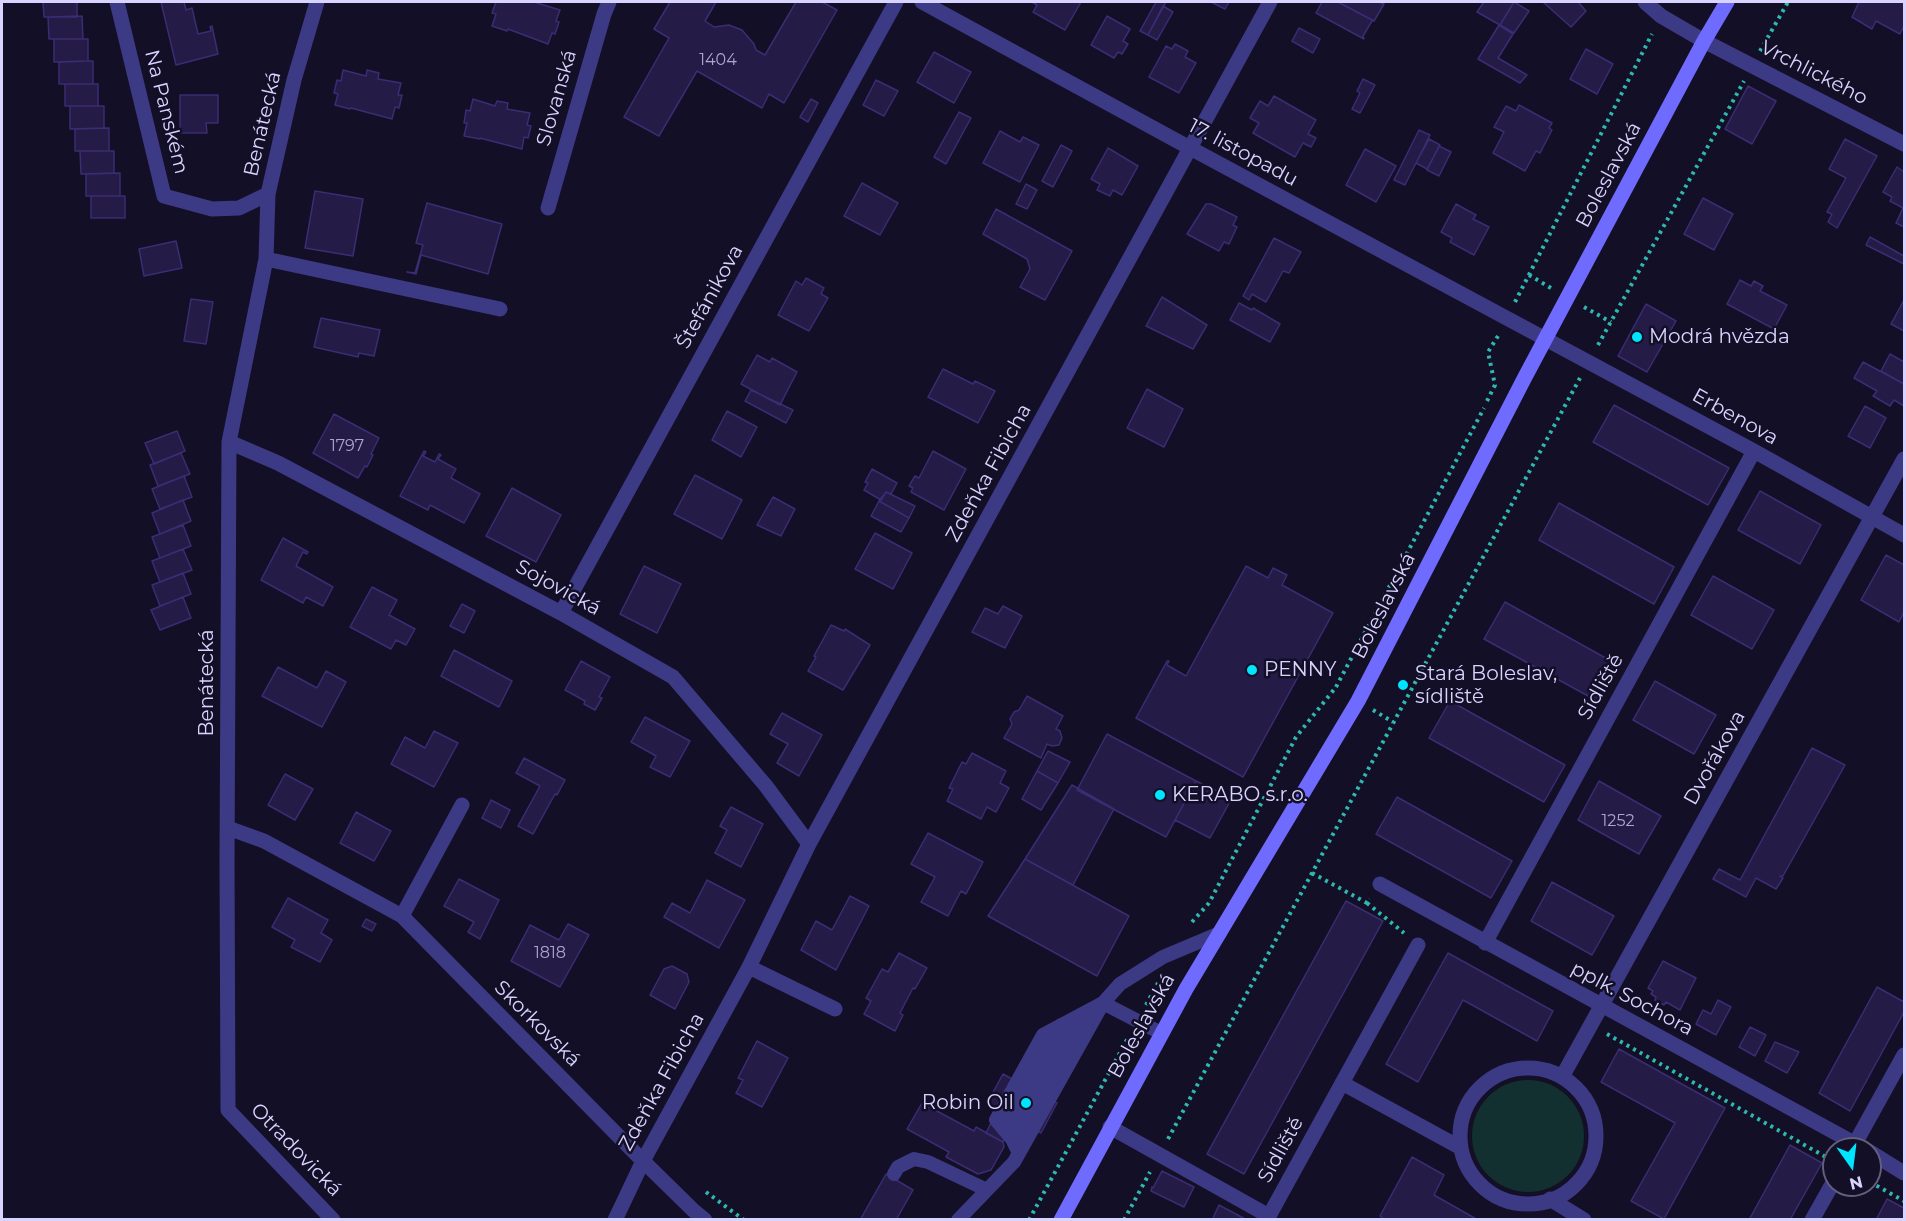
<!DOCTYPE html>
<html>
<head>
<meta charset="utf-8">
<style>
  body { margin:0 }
  #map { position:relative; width:1906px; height:1221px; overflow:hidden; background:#130f26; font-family:Montserrat,sans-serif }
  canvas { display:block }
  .frame { position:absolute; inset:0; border:3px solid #d9d4ff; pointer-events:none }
  .north { position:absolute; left:1822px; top:1137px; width:60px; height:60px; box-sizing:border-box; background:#130f26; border:2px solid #625e7d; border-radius:50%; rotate:166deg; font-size:16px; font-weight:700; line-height:24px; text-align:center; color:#d9d4ff }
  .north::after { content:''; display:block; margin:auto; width:21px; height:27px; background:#00e5ff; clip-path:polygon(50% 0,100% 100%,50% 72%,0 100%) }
</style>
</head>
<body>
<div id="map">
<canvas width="1906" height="1221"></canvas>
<div class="frame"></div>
<div class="north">N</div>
</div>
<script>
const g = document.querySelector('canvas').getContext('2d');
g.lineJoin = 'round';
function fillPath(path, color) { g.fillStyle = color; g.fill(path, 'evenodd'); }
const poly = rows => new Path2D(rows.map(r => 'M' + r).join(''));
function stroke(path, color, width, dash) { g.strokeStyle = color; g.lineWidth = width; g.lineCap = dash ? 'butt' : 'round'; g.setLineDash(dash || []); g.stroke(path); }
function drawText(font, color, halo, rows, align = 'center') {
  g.font = font + ' Montserrat,sans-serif'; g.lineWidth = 5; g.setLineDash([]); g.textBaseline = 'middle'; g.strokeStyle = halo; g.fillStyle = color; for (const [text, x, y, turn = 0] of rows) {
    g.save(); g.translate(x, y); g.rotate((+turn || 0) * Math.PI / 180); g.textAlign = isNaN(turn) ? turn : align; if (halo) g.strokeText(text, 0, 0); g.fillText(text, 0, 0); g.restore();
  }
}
fillPath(poly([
  '1472 1136a56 56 0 1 1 112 0a56 56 0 1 1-112 0Z'
]), '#12302f');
const building = poly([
  [43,2,77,2,77,17,44,17,43,2],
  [161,2,184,2,186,10,192,8,198,34,211,31,210,27,212,26,218,54,176,65,161,2],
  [496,2,538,2,537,3,560,10,556,21,559,22,555,34,552,33,548,44,508,29,507,31,492,26,496,14,492,13,496,2],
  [670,2,716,2,705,21,714,27,729,25,742,30,754,44,756,50,765,55,796,2,822,2,837,10,784,103,769,94,762,108,697,71,659,136,624,117,669,38,654,29,670,2],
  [1032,2,1081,2,1065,30,1033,12,1037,5,1032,2],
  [1156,2,1166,2,1148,35,1140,31,1156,2],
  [1211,2,1229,2,1225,9,1211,2],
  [1322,2,1338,2,1374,21,1372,21,1363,36,1364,39,1316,13,1322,2],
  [1338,2,1379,2,1384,4,1374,21,1338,2],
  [1484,2,1514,2,1500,25,1477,12,1484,2],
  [1514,2,1529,11,1514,33,1500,25,1514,2],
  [1543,2,1578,2,1586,11,1571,27,1543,2],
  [1859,2,1904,2,1904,26,1900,34,1876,21,1872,29,1852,17,1859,2],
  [1163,6,1173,12,1157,40,1148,35,1163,6],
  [82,16,83,39,49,39,48,17,82,16],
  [1107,16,1130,29,1123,41,1128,44,1122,54,1118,52,1114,58,1091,45,1107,16],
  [1499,25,1513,34,1498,58,1527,75,1520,83,1478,59,1499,25],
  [1299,28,1320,39,1313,53,1292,41,1299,28],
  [54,39,88,39,88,61,54,62,54,39],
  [1175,44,1188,51,1185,57,1196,63,1179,93,1149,77,1166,46,1172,49,1175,44],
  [1586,49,1613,64,1597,94,1570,79,1586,49],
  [934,52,971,72,954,103,917,82,934,52],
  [88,61,93,61,93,84,59,84,59,62,88,61],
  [343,70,366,76,367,70,379,73,378,79,401,83,398,95,402,95,399,108,395,107,392,119,351,108,350,109,335,105,338,94,334,93,337,80,341,81,343,70],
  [1363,79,1375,85,1360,113,1352,109,1360,93,1357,91,1363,79],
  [876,80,898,91,884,116,863,105,876,80],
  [65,84,98,84,98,106,65,106,65,84],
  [1748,86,1776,101,1752,144,1725,129,1748,86],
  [180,95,218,95,218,123,206,123,207,133,180,133,180,95],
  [1274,96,1316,120,1308,134,1316,138,1311,147,1303,143,1295,157,1253,133,1259,123,1250,118,1260,101,1268,106,1274,96],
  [473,99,495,106,497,101,508,103,507,109,530,113,527,125,531,126,528,138,524,137,522,149,480,138,480,139,464,136,467,123,464,123,466,110,470,111,473,99],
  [811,99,818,103,808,122,800,117,811,99],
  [1519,105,1552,123,1549,128,1552,130,1540,153,1536,151,1525,171,1493,153,1504,132,1494,127,1506,106,1516,111,1519,105],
  [70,106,104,106,104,128,70,129,70,106],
  [959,112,971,118,946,164,934,157,959,112],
  [109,128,109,151,75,151,75,129,109,128],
  [1419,130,1430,135,1405,185,1394,180,1419,130],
  [1000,131,1020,142,1023,137,1039,145,1020,182,983,163,1000,131],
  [1429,139,1440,145,1427,169,1416,163,1429,139],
  [1845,139,1877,156,1837,228,1828,222,1832,214,1827,212,1846,178,1829,169,1845,139],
  [1061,145,1072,151,1053,187,1042,181,1061,145],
  [1439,146,1451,152,1439,176,1427,170,1439,146],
  [1108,148,1138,166,1122,195,1113,190,1110,196,1097,190,1100,184,1091,179,1108,148],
  [1365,149,1396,166,1376,202,1346,185,1365,149],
  [80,151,114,151,114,173,81,174,80,151],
  [1897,167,1904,172,1904,227,1896,223,1903,208,1890,201,1892,197,1883,192,1897,167],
  [120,173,120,196,86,196,86,174,120,173],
  [862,183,898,203,880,235,844,216,862,183],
  [1026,184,1037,190,1027,209,1016,204,1026,184],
  [315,191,363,199,353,256,305,248,315,191],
  [91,196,125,196,125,218,91,218,91,196],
  [1703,198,1733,214,1714,250,1684,234,1703,198],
  [427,203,502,224,488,274,421,255,416,274,407,272,415,273,423,245,416,243,427,203],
  [1206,204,1211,204,1237,217,1233,225,1237,227,1229,244,1224,242,1219,251,1187,234,1206,204],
  [1456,204,1476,215,1473,219,1489,227,1474,255,1450,242,1452,238,1441,232,1456,204],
  [996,209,1072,251,1045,300,1020,287,1030,269,1027,259,983,234,996,209],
  [1870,237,1904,256,1904,264,1866,245,1870,237],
  [1274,238,1301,252,1289,273,1283,271,1266,302,1252,294,1249,300,1243,296,1274,238],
  [176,241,182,268,144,276,139,249,176,241],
  [806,278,824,288,821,294,828,298,809,331,778,315,796,281,802,285,806,278],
  [1740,280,1751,286,1754,281,1763,286,1760,291,1787,305,1774,329,1727,304,1740,280],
  [1162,297,1207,325,1193,349,1146,326,1162,297],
  [191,299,213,302,206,344,184,341,191,299],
  [1904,300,1904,331,1891,324,1904,300],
  [1239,303,1252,310,1253,308,1280,324,1270,342,1230,320,1239,303],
  [1646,304,1676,321,1647,372,1618,356,1646,304],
  [321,318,380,330,374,356,359,353,358,357,314,347,321,318],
  [1890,354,1904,362,1904,384,1881,371,1890,354],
  [757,355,770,362,772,358,797,372,780,405,741,384,757,355],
  [1863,362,1904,384,1904,406,1894,400,1890,406,1873,396,1877,391,1854,378,1863,362],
  [943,369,973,384,975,381,995,391,978,423,928,397,943,369],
  [1147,389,1183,409,1164,447,1127,428,1147,389],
  [751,390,793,410,786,423,745,401,751,390],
  [1614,405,1729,468,1708,505,1593,442,1614,405],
  [1865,406,1886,418,1870,448,1848,436,1865,406],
  [727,411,757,427,741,457,712,440,727,411],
  [334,414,379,438,371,454,373,455,367,467,365,466,358,478,313,453,334,414],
  [177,431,185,451,154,464,145,443,177,431],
  [424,451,426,452,423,456,435,462,439,454,441,455,438,459,456,469,451,478,480,494,464,523,430,505,428,510,400,496,424,451],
  [933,451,966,469,944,510,911,492,913,488,909,486,915,476,919,478,933,451],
  [181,453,190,474,158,486,150,465,181,453],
  [872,469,897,483,891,494,886,492,881,500,864,490,868,483,865,482,872,469],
  [695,475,742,500,722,539,674,514,695,475],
  [184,476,192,497,160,509,152,489,184,476],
  [512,488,561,515,536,562,486,536,512,488],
  [1760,491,1821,525,1800,564,1738,530,1760,491],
  [886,492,915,506,909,518,879,501,886,492],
  [773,497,795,509,781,536,757,525,773,497],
  [183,500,191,521,160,534,152,513,183,500],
  [879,501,909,518,901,532,871,516,879,501],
  [1559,503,1674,567,1654,604,1539,540,1559,503],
  [183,525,191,546,160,558,152,537,183,525],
  [875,533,912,553,893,589,855,569,875,533],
  [283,538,308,552,307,554,303,552,296,566,333,587,323,606,306,597,303,603,261,580,283,538],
  [183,549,192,570,160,582,152,561,183,549],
  [1886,555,1904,565,1904,612,1899,622,1861,600,1886,555],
  [644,566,681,584,657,633,620,614,644,566],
  [1246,566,1268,578,1273,568,1287,575,1282,585,1333,613,1243,777,1136,718,1167,661,1169,661,1167,665,1186,676,1246,566],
  [183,573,191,594,160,606,152,585,183,573],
  [1713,576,1774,610,1752,649,1691,615,1713,576],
  [372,587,397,600,389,615,415,629,406,645,396,640,391,649,350,627,372,587],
  [183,597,191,618,160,630,151,610,183,597],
  [1505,602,1620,666,1599,702,1484,639,1505,602],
  [462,604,475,611,464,633,450,626,462,604],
  [1003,606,1022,616,1005,648,972,632,985,608,998,614,1003,606],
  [831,625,844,631,845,629,870,645,843,690,808,671,816,657,814,656,831,625],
  [454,650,512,681,499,707,441,676,454,650],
  [581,661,610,677,599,697,602,698,595,710,584,704,585,701,565,690,581,661],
  [278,667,317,688,326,671,346,682,322,727,262,696,278,667],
  [1655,681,1716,715,1694,754,1633,720,1655,681],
  [1027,696,1063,716,1056,729,1060,731,1062,738,1059,745,1052,746,1047,744,1041,758,1004,738,1012,724,1010,719,1014,712,1019,710,1027,696],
  [1450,701,1565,765,1544,802,1429,738,1450,701],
  [782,713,822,735,799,776,777,763,788,744,770,734,782,713],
  [645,717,690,741,670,777,650,767,656,756,631,742,645,717],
  [434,731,458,743,434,787,391,764,405,737,425,748,434,731],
  [1107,734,1196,781,1166,837,1077,790,1107,734],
  [1812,748,1845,765,1783,876,1780,876,1783,878,1776,889,1756,878,1746,897,1713,879,1719,869,1740,880,1812,748],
  [1048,751,1070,762,1058,783,1037,771,1048,751],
  [972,753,1006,771,1000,783,1009,788,996,812,987,807,981,819,947,801,953,789,949,788,962,762,966,764,972,753],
  [524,758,565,780,557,795,555,794,533,834,518,826,540,786,516,773,524,758],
  [1037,771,1058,783,1041,810,1022,799,1037,771],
  [285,774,313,789,295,820,268,805,285,774],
  [1196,781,1232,798,1210,838,1175,820,1196,781],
  [1599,781,1661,816,1639,854,1578,820,1599,781],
  [1072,785,1114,809,1073,885,1025,859,1072,785],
  [1397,797,1512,861,1491,898,1376,834,1397,797],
  [491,800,510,810,501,828,482,818,491,800],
  [731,807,763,824,741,867,715,853,727,830,720,826,731,807],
  [356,812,391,831,374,861,340,843,356,812],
  [928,833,983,862,966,894,961,891,948,916,921,902,935,877,911,864,928,833],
  [1025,859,1129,916,1097,976,988,916,1025,859],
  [459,879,499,900,480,939,468,932,474,922,444,906,459,879],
  [707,880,745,900,719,948,664,917,672,903,690,913,707,880],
  [1552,882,1614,916,1592,955,1531,921,1552,882],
  [850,896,869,906,836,970,801,950,816,921,832,930,850,896],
  [288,898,328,920,321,933,332,940,320,962,291,947,295,940,272,927,288,898],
  [1346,901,1383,921,1244,1174,1207,1154,1346,901],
  [366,919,376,924,372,931,362,926,366,919],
  [568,924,589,935,560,987,511,961,530,925,559,940,568,924],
  [899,953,927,968,915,989,913,988,900,1013,903,1015,895,1031,864,1014,871,1001,866,998,882,969,888,972,899,953],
  [1448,953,1553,1011,1537,1041,1463,1000,1418,1082,1386,1064,1448,953],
  [1663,961,1696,978,1680,1010,1666,1002,1664,1005,1655,1000,1656,997,1651,994,1653,991,1648,988,1663,961],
  [672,966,687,974,689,982,675,1009,650,995,664,969,672,966],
  [1877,987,1904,1002,1904,1012,1850,1111,1819,1093,1877,987],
  [1718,1000,1731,1007,1716,1035,1696,1024,1703,1010,1711,1014,1718,1000],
  [1750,1027,1766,1035,1755,1056,1739,1047,1750,1027],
  [757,1041,788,1058,762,1107,736,1093,743,1080,738,1078,757,1041],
  [1775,1042,1799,1052,1787,1073,1765,1061,1775,1042],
  [1619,1049,1725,1108,1664,1219,1631,1201,1675,1123,1601,1082,1619,1049],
  [1003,1074,1057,1103,1041,1133,1015,1119,1003,1142,986,1133,998,1109,987,1103,1003,1074],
  [922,1103,974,1131,976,1127,1003,1142,1004,1147,991,1170,978,1174,946,1157,949,1152,907,1129,922,1103],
  [1790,1145,1822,1163,1790,1220,1749,1220,1790,1145],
  [1412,1157,1444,1175,1434,1195,1478,1220,1385,1220,1380,1216,1412,1157],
  [1162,1171,1194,1187,1184,1207,1151,1191,1152,1187,1153,1188,1162,1171],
  [886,1174,913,1190,896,1220,860,1220,886,1174],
  [1887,1199,1904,1208,1904,1220,1876,1220,1887,1199],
  [1219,1205,1247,1220,1212,1220,1219,1205]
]);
fillPath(building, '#241b47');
stroke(building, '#3b2d73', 1.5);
stroke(poly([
  [1760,51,1788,2],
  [1529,275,1551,288],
  [1515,302,1652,34],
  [1584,307,1611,322],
  [1598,345,1744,81],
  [1487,401,1495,385,1488,352,1498,336],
  [1336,687,1484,408],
  [1373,710,1393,722],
  [1312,873,1367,903,1370,899],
  [1367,903,1404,933],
  [1192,922,1209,903,1296,737,1336,687],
  [1146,1005,1158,983],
  [1607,1034,1833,1161],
  [1168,1139,1580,378],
  [1870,1182,1904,1201],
  [706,1192,744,1220],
  [1029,1220,1129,1036],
  [1124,1220,1150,1172]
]), '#2fb8b0', 4, [3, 4.5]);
stroke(poly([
  [1004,1130,1061,1025],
  [1012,1139,1083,1014],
  [1019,1153,1012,1139,996,1120,1043,1035,1103,1003,1120,984,1163,957,1220,933],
  [894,1174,898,1167,914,1159,928,1162,987,1190],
  [958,1220,1014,1162,1103,1003,1161,1033]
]), '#3d3a85', 14);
stroke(poly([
  [117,2,164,196,212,209,239,208,268,194],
  [317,2,294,80,268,194,266,259,229,442,227,862,228,1110,333,1220],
  [922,2,1190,148,1754,451,1904,535],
  [1645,2,1661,16,1704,41,1904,144],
  [548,208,604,14,609,2],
  [266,259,500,309],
  [229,442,278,463,561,613,673,677,766,786,809,844],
  [561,613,896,2],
  [228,828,264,841,402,916,643,1161,694,1211,705,1220],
  [1380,884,1865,1149],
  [402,916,462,805],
  [1485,943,1754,451],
  [749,967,835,1009],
  '1460 1136a68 68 0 1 1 136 0a68 68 0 1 1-136 0Z',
  [1562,1077,1904,459],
  [1342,1083,1461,1148],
  [1110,1127,1269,1216,1418,945],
  [1852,1149,1904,1055],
  [1870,1152,1904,1173],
  [1550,1199,1584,1220],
  [615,1220,643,1161,749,967,809,844,1270,2],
  [1812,1220,1834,1181]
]), '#3d3a85', 15);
stroke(poly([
  [1061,1220,1186,989,1358,701,1525,377,1704,41,1727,2]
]), '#6f6bff', 15);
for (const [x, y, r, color] of [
  [1637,337,6,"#00e5ff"],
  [1252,670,6,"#00e5ff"],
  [1403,685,6,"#00e5ff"],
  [1160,795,6,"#00e5ff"],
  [1026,1103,6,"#00e5ff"]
]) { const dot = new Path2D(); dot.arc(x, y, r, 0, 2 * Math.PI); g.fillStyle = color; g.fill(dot); stroke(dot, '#130f26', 2); }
drawText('16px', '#aca6d1', null, [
  ["1404",718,60],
  ["1797",347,446],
  ["1252",1618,821],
  ["1818",550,953]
]);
drawText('20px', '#d9d4ff', '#130f26', [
  ["Vrchlického",1814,73,27],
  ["Slovanská",557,98,-74],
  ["Na Panském",166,112,76],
  ["Benátecká",263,124,-77],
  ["17. listopadu",1243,153,28],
  ["Boleslavská",1609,175,-62],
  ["Štefánikova",710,297,-61],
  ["Erbenova",1735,417,29],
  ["Zdeňka Fibicha",989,473,-61],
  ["Sojovická",558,588,29],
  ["Boleslavská",1384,606,-63],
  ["Benátecká",207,683,-90],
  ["Sídliště",1601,687,-61],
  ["Dvořákova",1715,758,-61],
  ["pplk. Sochora",1632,999,28],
  ["Skorkovská",537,1024,45],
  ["Boleslavská",1142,1026,-61],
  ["Zdeňka Fibicha",662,1082,-61],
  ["Otradovická",296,1150,46],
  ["Sídliště",1281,1150,-61]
]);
drawText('20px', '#d9d4ff', '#130f26', [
  ["Modrá hvězda",1649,337],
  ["PENNY",1264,670],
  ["Stará Boleslav,",1415,674],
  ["sídliště",1415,697],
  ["KERABO s.r.o.",1172,795],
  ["Robin Oil",1014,1103,"right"]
], 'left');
</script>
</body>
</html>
